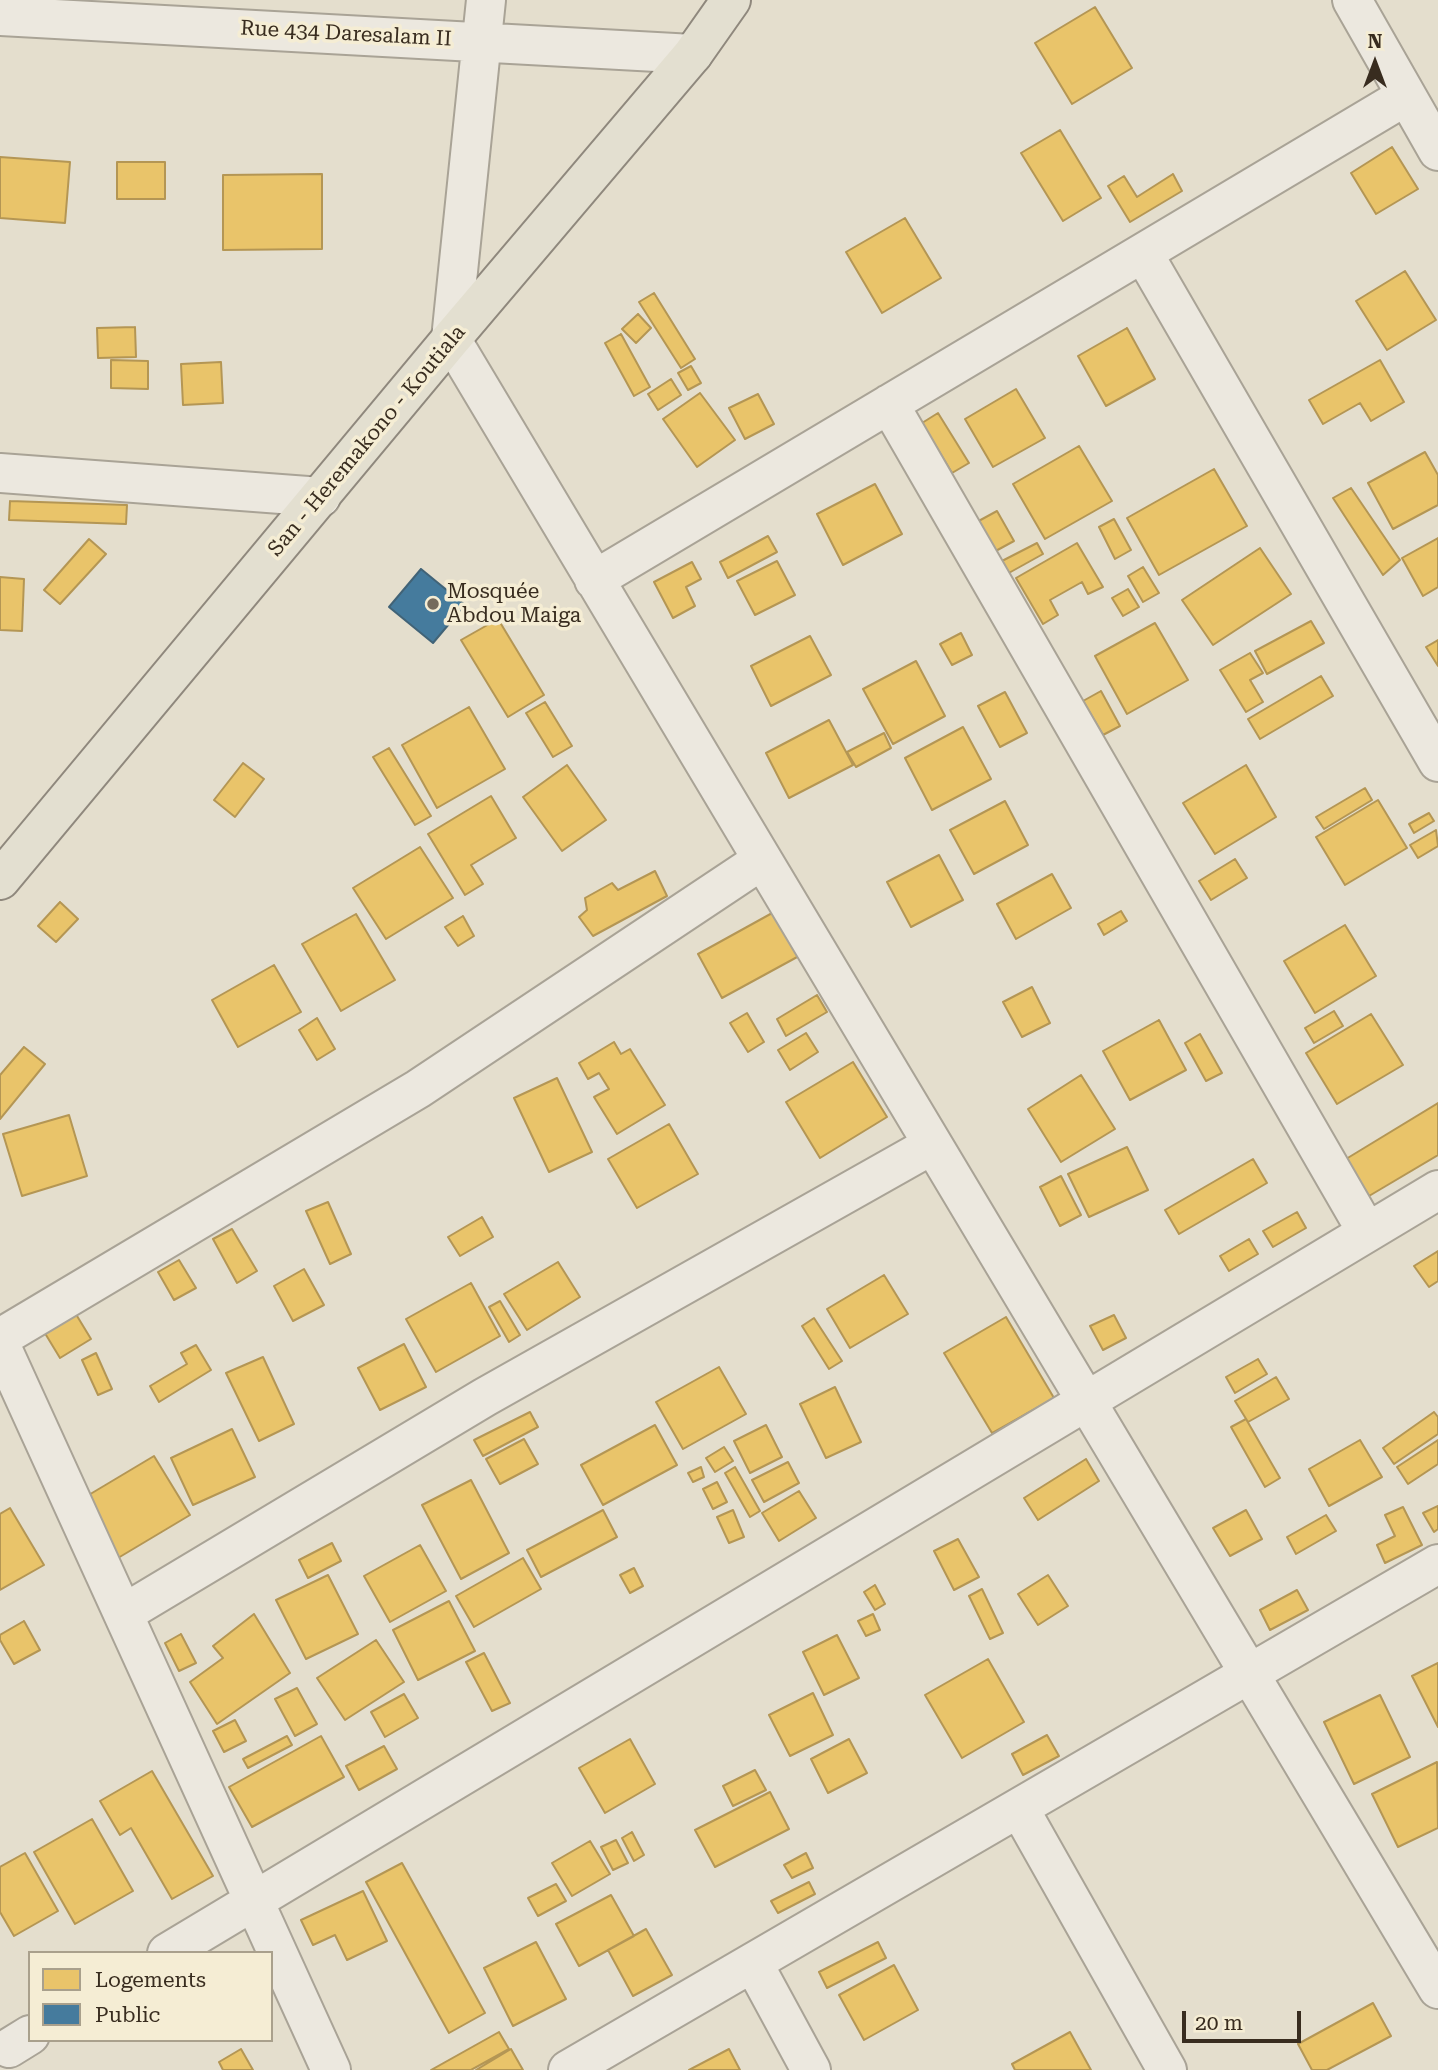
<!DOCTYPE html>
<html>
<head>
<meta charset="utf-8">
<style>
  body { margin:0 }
  #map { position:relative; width:1438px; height:2070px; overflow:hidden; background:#e4decd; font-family:"Roboto Serif",serif }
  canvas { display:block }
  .legend { position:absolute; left:28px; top:1951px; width:245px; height:91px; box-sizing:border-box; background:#f5edd4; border:2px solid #a9a08c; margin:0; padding:9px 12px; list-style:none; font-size:21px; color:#382c1f }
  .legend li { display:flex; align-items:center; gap:14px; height:35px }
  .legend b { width:35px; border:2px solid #a9a08c }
  .north { position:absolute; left:1340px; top:28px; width:70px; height:70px; -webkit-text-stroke:5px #f5edd4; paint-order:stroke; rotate:0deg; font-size:19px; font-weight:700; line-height:28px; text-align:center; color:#382c1f }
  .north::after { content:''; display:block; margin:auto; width:24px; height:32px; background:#382c1f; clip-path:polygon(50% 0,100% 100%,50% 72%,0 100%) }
  .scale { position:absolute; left:1182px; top:2011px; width:119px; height:32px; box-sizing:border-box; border:4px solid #382c1f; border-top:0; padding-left:9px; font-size:21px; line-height:24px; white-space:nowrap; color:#382c1f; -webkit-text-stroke:5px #f5edd4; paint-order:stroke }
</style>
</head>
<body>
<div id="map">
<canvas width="1438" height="2070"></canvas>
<ul class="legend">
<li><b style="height:19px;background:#e9c46a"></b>Logements</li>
<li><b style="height:19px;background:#457b9d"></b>Public</li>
</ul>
<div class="north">N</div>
<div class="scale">20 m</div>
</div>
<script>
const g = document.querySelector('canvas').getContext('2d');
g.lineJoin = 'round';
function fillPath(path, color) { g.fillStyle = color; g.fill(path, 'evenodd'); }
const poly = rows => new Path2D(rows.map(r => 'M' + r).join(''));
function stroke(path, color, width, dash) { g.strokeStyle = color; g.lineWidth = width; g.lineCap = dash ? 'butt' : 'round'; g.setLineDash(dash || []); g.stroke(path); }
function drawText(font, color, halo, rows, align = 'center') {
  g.font = font + ' "Roboto Serif",serif'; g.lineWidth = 7; g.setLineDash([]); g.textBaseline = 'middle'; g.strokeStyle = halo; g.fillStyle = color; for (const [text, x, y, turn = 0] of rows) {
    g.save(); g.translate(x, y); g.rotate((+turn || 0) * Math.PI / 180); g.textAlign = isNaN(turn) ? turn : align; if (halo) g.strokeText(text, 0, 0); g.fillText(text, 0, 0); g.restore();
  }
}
const homes = poly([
  [1095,7,1132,68,1072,104,1035,43,1095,7],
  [1060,130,1101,198,1063,221,1021,153,1060,130],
  [1392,147,1418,189,1376,214,1351,173,1392,147],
  [0,157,70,162,65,223,0,218,0,157],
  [117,162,165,162,165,199,117,199,117,162],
  [322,174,322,249,223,250,223,175,322,174],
  [1173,174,1182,191,1130,222,1108,186,1124,176,1137,197,1173,174],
  [905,218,941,278,882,313,846,252,905,218],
  [1405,271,1436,320,1387,350,1356,301,1405,271],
  [654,293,695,359,681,368,639,302,654,293],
  [638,314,651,328,636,343,622,329,638,314],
  [135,327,136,357,98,358,97,328,135,327],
  [1127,328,1155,379,1106,406,1078,356,1127,328],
  [621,334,650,387,634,396,605,343,621,334],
  [111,360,148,361,148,389,111,388,111,360],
  [1380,360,1404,402,1371,421,1360,403,1323,424,1309,400,1380,360],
  [221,362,223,403,183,405,181,364,221,362],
  [691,366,701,383,688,390,678,373,691,366],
  [671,379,681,395,658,410,648,394,671,379],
  [1016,389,1045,438,993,467,965,419,1016,389],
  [700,393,735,440,697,467,663,419,700,393],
  [758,394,774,424,745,439,729,408,758,394],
  [938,413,969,463,952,473,922,423,938,413],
  [1079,446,1112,501,1045,539,1013,484,1079,446],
  [1425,452,1438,475,1438,505,1393,529,1368,483,1425,452],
  [1214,469,1247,526,1159,575,1127,518,1214,469],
  [875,484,902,534,843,565,817,514,875,484],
  [1351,488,1400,560,1383,575,1333,498,1351,488],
  [10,501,127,505,126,524,9,520,10,501],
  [997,511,1014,541,992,553,975,523,997,511],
  [1114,519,1131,550,1115,559,1099,527,1114,519],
  [768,536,777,552,728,578,720,562,768,536],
  [1438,538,1438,587,1423,596,1402,558,1438,538],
  [89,539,106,554,60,604,44,590,89,539],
  [1037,543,1043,554,1007,574,1000,562,1037,543],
  [1077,543,1103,587,1088,594,1082,582,1050,600,1058,615,1043,624,1016,578,1077,543],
  [1260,548,1291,594,1213,645,1182,600,1260,548],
  [777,561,795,595,755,615,737,581,777,561],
  [692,562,701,579,686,587,695,606,673,618,654,582,692,562],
  [1143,567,1159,593,1143,602,1128,576,1143,567],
  [0,577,24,579,22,631,0,630,0,577],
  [1128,589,1139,607,1123,616,1112,598,1128,589],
  [498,619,544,695,508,717,461,640,498,619],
  [1311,621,1324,643,1267,674,1255,651,1311,621],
  [1155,623,1188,680,1127,714,1095,656,1155,623],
  [961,633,972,655,952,665,940,644,961,633],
  [810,636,831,675,771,706,751,666,810,636],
  [1438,640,1438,666,1426,647,1438,640],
  [1250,653,1263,673,1250,680,1263,702,1246,712,1220,670,1250,653],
  [916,661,945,716,893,744,863,689,916,661],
  [1321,676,1333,696,1260,739,1248,719,1321,676],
  [1101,691,1120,726,1103,735,1083,701,1101,691],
  [1005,692,1027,733,1000,747,978,706,1005,692],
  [545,702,572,746,553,757,526,713,545,702],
  [469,707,505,769,437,808,402,745,469,707],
  [829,720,853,765,789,798,766,753,829,720],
  [963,727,991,779,932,810,905,758,963,727],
  [884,733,891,748,856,767,847,752,884,733],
  [389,748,431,816,415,825,373,757,389,748],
  [243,763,264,779,235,817,214,800,243,763],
  [567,765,606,820,562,851,523,797,567,765],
  [1246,765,1276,817,1215,854,1183,803,1246,765],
  [1365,788,1372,800,1324,829,1316,817,1365,788],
  [491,796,516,838,471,865,483,884,465,895,428,834,491,796],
  [1378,800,1407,848,1345,885,1316,837,1378,800],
  [1005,801,1028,845,974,874,950,830,1005,801],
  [1429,813,1434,821,1414,833,1409,824,1429,813],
  [1436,830,1438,846,1418,858,1410,845,1436,830],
  [420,847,453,898,386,939,353,888,420,847],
  [939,855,963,900,911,927,887,882,939,855],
  [1235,859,1247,878,1211,900,1199,881,1235,859],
  [655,871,667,896,593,936,579,917,587,910,585,898,612,883,618,890,655,871],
  [1052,874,1071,908,1016,939,997,904,1052,874],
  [60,902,78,919,56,942,38,926,60,902],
  [1121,911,1127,921,1104,935,1098,924,1121,911],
  [774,912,799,956,722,998,698,954,774,912],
  [356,914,395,980,341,1011,302,944,356,914],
  [463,916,474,936,458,946,445,927,463,916],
  [1345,925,1376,976,1315,1013,1284,961,1345,925],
  [274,965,301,1012,238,1047,212,1000,274,965],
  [1032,987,1050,1023,1022,1037,1003,1002,1032,987],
  [817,995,827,1012,786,1036,777,1019,817,995],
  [1334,1011,1343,1026,1314,1043,1305,1028,1334,1011],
  [747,1013,764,1042,748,1052,730,1023,747,1013],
  [1371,1014,1403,1065,1337,1104,1306,1053,1371,1014],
  [317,1018,335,1049,317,1060,299,1030,317,1018],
  [1159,1020,1186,1070,1130,1100,1103,1051,1159,1020],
  [806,1033,818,1052,790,1070,778,1050,806,1033],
  [1200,1034,1222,1073,1206,1081,1185,1043,1200,1034],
  [614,1042,621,1054,630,1049,665,1105,617,1134,594,1097,609,1089,599,1073,588,1079,579,1063,614,1042],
  [24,1047,45,1064,0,1119,0,1075,24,1047],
  [853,1062,887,1117,820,1158,786,1102,853,1062],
  [1081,1075,1115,1129,1061,1162,1028,1109,1081,1075],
  [557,1078,592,1152,549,1172,514,1098,557,1078],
  [1438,1103,1438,1155,1369,1196,1346,1159,1438,1103],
  [69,1115,87,1176,22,1196,3,1134,69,1115],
  [669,1124,698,1174,637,1208,608,1159,669,1124],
  [1127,1147,1148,1190,1089,1217,1068,1174,1127,1147],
  [1253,1159,1267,1183,1179,1234,1165,1210,1253,1159],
  [1061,1176,1081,1215,1060,1226,1040,1187,1061,1176],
  [328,1202,351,1254,330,1264,306,1211,328,1202],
  [1297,1212,1306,1228,1273,1247,1263,1231,1297,1212],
  [482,1217,493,1237,460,1256,448,1237,482,1217],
  [232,1229,257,1271,237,1283,213,1239,232,1229],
  [1249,1239,1258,1254,1229,1271,1220,1256,1249,1239],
  [1438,1251,1438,1281,1429,1287,1414,1266,1438,1251],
  [179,1260,196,1288,174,1300,158,1272,179,1260],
  [558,1262,580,1297,527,1330,504,1294,558,1262],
  [304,1269,324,1305,293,1321,274,1286,304,1269],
  [884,1275,908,1314,850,1348,827,1309,884,1275],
  [471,1283,500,1336,436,1372,406,1319,471,1283],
  [500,1301,520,1335,509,1342,489,1307,500,1301],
  [74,1311,91,1339,60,1358,43,1330,74,1311],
  [1114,1315,1126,1338,1103,1350,1090,1326,1114,1315],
  [1006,1317,1054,1398,992,1433,944,1353,1006,1317],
  [814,1318,842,1361,829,1369,802,1326,814,1318],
  [404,1344,426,1387,380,1410,358,1368,404,1344],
  [196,1345,211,1370,159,1402,150,1386,187,1364,181,1353,196,1345],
  [96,1353,112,1389,98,1395,82,1360,96,1353],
  [263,1357,294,1424,259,1441,226,1373,263,1357],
  [1258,1359,1267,1374,1235,1393,1226,1377,1258,1359],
  [719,1367,746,1414,683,1449,656,1402,719,1367],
  [1276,1377,1289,1399,1248,1422,1235,1401,1276,1377],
  [835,1387,861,1442,826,1458,800,1404,835,1387],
  [530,1412,538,1427,483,1456,474,1440,530,1412],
  [1434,1412,1438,1417,1438,1434,1394,1464,1383,1448,1434,1412],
  [1246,1419,1280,1478,1265,1487,1231,1427,1246,1419],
  [655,1425,677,1465,603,1505,581,1465,655,1425],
  [766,1425,782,1457,750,1473,734,1441,766,1425],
  [232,1429,255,1477,193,1505,171,1458,232,1429],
  [524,1439,538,1464,500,1484,486,1459,524,1439],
  [1360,1440,1382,1477,1329,1506,1309,1469,1360,1440],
  [1438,1440,1438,1464,1408,1484,1397,1467,1438,1440],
  [724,1447,733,1461,715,1472,706,1458,724,1447],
  [154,1456,190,1515,118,1558,82,1499,154,1456],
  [1086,1459,1099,1481,1038,1520,1024,1498,1086,1459],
  [788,1462,799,1483,764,1502,752,1480,788,1462],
  [701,1467,704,1477,693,1482,688,1473,701,1467],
  [735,1467,760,1511,750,1517,725,1473,735,1467],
  [471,1480,509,1553,461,1579,422,1505,471,1480],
  [717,1482,727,1502,713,1509,703,1489,717,1482],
  [799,1491,816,1518,779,1541,762,1513,799,1491],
  [1438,1506,1438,1529,1434,1532,1423,1513,1438,1506],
  [1403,1507,1422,1545,1385,1563,1377,1545,1395,1536,1385,1515,1403,1507],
  [10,1508,44,1565,0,1590,0,1514,10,1508],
  [603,1510,617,1537,541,1577,527,1550,603,1510],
  [733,1510,744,1537,729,1543,717,1517,733,1510],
  [1246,1510,1262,1539,1230,1556,1213,1528,1246,1510],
  [1326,1515,1336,1531,1296,1554,1287,1537,1326,1515],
  [958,1539,979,1577,954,1590,934,1551,958,1539],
  [332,1543,341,1561,308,1578,299,1560,332,1543],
  [420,1545,446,1591,390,1622,364,1576,420,1545],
  [523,1558,541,1589,474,1627,456,1596,523,1558],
  [634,1568,643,1586,630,1593,620,1575,634,1568],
  [328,1575,358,1634,306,1659,276,1600,328,1575],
  [1048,1575,1068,1606,1038,1625,1018,1594,1048,1575],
  [875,1585,885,1604,875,1610,864,1592,875,1585],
  [982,1589,1003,1633,990,1639,969,1596,982,1589],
  [1297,1590,1308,1610,1270,1630,1260,1610,1297,1590],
  [449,1601,475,1651,418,1680,393,1630,449,1601],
  [254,1614,290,1673,217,1724,190,1682,223,1658,213,1646,254,1614],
  [873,1614,880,1630,866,1636,858,1621,873,1614],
  [24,1621,40,1650,14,1664,0,1640,0,1635,24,1621],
  [181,1634,196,1663,179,1671,165,1643,181,1634],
  [837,1635,859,1678,824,1695,803,1652,837,1635],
  [376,1640,404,1682,345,1720,317,1678,376,1640],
  [484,1653,510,1703,492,1711,466,1662,484,1653],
  [988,1659,1024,1722,962,1758,925,1695,988,1659],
  [1438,1663,1438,1727,1412,1676,1438,1663],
  [297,1688,317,1724,295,1736,275,1699,297,1688],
  [813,1693,833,1735,790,1756,769,1715,813,1693],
  [404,1694,418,1718,385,1737,371,1712,404,1694],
  [1380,1695,1410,1757,1354,1784,1324,1722,1380,1695],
  [235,1720,246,1741,224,1752,213,1731,235,1720],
  [1047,1735,1059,1756,1023,1775,1012,1754,1047,1735],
  [287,1736,292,1745,248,1768,243,1759,287,1736],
  [321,1736,344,1777,252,1827,229,1787,321,1736],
  [630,1739,655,1784,605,1813,579,1768,630,1739],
  [849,1739,867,1773,828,1793,811,1759,849,1739],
  [384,1746,397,1769,359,1790,346,1766,384,1746],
  [1437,1762,1438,1828,1398,1847,1372,1794,1437,1762],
  [755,1770,766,1790,733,1806,723,1786,755,1770],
  [152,1771,213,1876,172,1899,131,1828,120,1835,100,1801,152,1771],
  [770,1792,789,1829,715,1867,695,1830,770,1792],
  [92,1819,133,1891,75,1924,34,1852,92,1819],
  [632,1832,644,1855,634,1861,622,1838,632,1832],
  [616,1840,628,1863,613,1870,601,1847,616,1840],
  [590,1841,610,1874,572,1896,552,1863,590,1841],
  [25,1853,58,1911,14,1936,0,1912,0,1867,25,1853],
  [806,1853,813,1868,792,1878,784,1865,806,1853],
  [402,1863,485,2013,449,2033,366,1882,402,1863],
  [809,1882,815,1894,778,1913,771,1901,809,1882],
  [556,1884,566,1901,538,1916,528,1898,556,1884],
  [363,1891,387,1941,347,1960,335,1935,313,1945,301,1920,363,1891],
  [611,1895,634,1936,579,1966,556,1924,611,1895],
  [646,1929,672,1975,633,1996,608,1950,646,1929],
  [536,1942,566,1999,513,2026,484,1968,536,1942],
  [878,1942,886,1958,827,1988,819,1972,878,1942],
  [894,1965,918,2010,864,2040,839,1995,894,1965],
  [1373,2003,1391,2036,1327,2070,1312,2070,1298,2044,1373,2003],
  [499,2032,509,2049,471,2070,431,2070,499,2032],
  [1070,2032,1091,2070,1015,2070,1012,2064,1070,2032],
  [241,2049,253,2070,223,2070,219,2062,241,2049],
  [511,2049,523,2070,476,2070,511,2049],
  [729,2049,740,2070,689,2070,729,2049]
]);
fillPath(homes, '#e9c46a');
stroke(homes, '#b49654', 2);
const public = poly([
  [421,569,465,605,433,643,389,607,421,569]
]);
fillPath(public, '#457b9d');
stroke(public, '#416377', 2);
const street = poly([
  [486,0,451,339,1438,1989],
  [1352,0,1438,151],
  [0,16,693,54],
  [1143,253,1438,762],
  [889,404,1367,1232],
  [0,473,321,497],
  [594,580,1406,96],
  [0,1338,418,1089,762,860],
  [0,1344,331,2070],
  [123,1614,485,1397,932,1145],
  [1019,1808,1167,2070],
  [167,1953,1438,1190],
  [753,1963,811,2070],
  [9,2048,30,2035],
  [568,2070,1438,1564]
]);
const primary = poly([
  [0,880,451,339,693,54,731,0]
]);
stroke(street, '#a9a396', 42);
stroke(primary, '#8f887d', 42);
stroke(street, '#ece8df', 38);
stroke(primary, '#e3dfd0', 38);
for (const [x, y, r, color] of [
  [433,604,7,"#746a5c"]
]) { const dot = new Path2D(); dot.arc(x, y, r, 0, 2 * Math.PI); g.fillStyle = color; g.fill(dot); stroke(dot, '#f5edd4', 2.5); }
drawText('21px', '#382c1f', '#f5edd4', [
  ["Rue 434 Daresalam II",346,34,3],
  ["San - Heremakono - Koutiala",367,441,-50]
]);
drawText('21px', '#382c1f', '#f5edd4', [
  ["Mosquée",447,592],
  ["Abdou Maiga",447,616]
], 'left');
</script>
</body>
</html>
